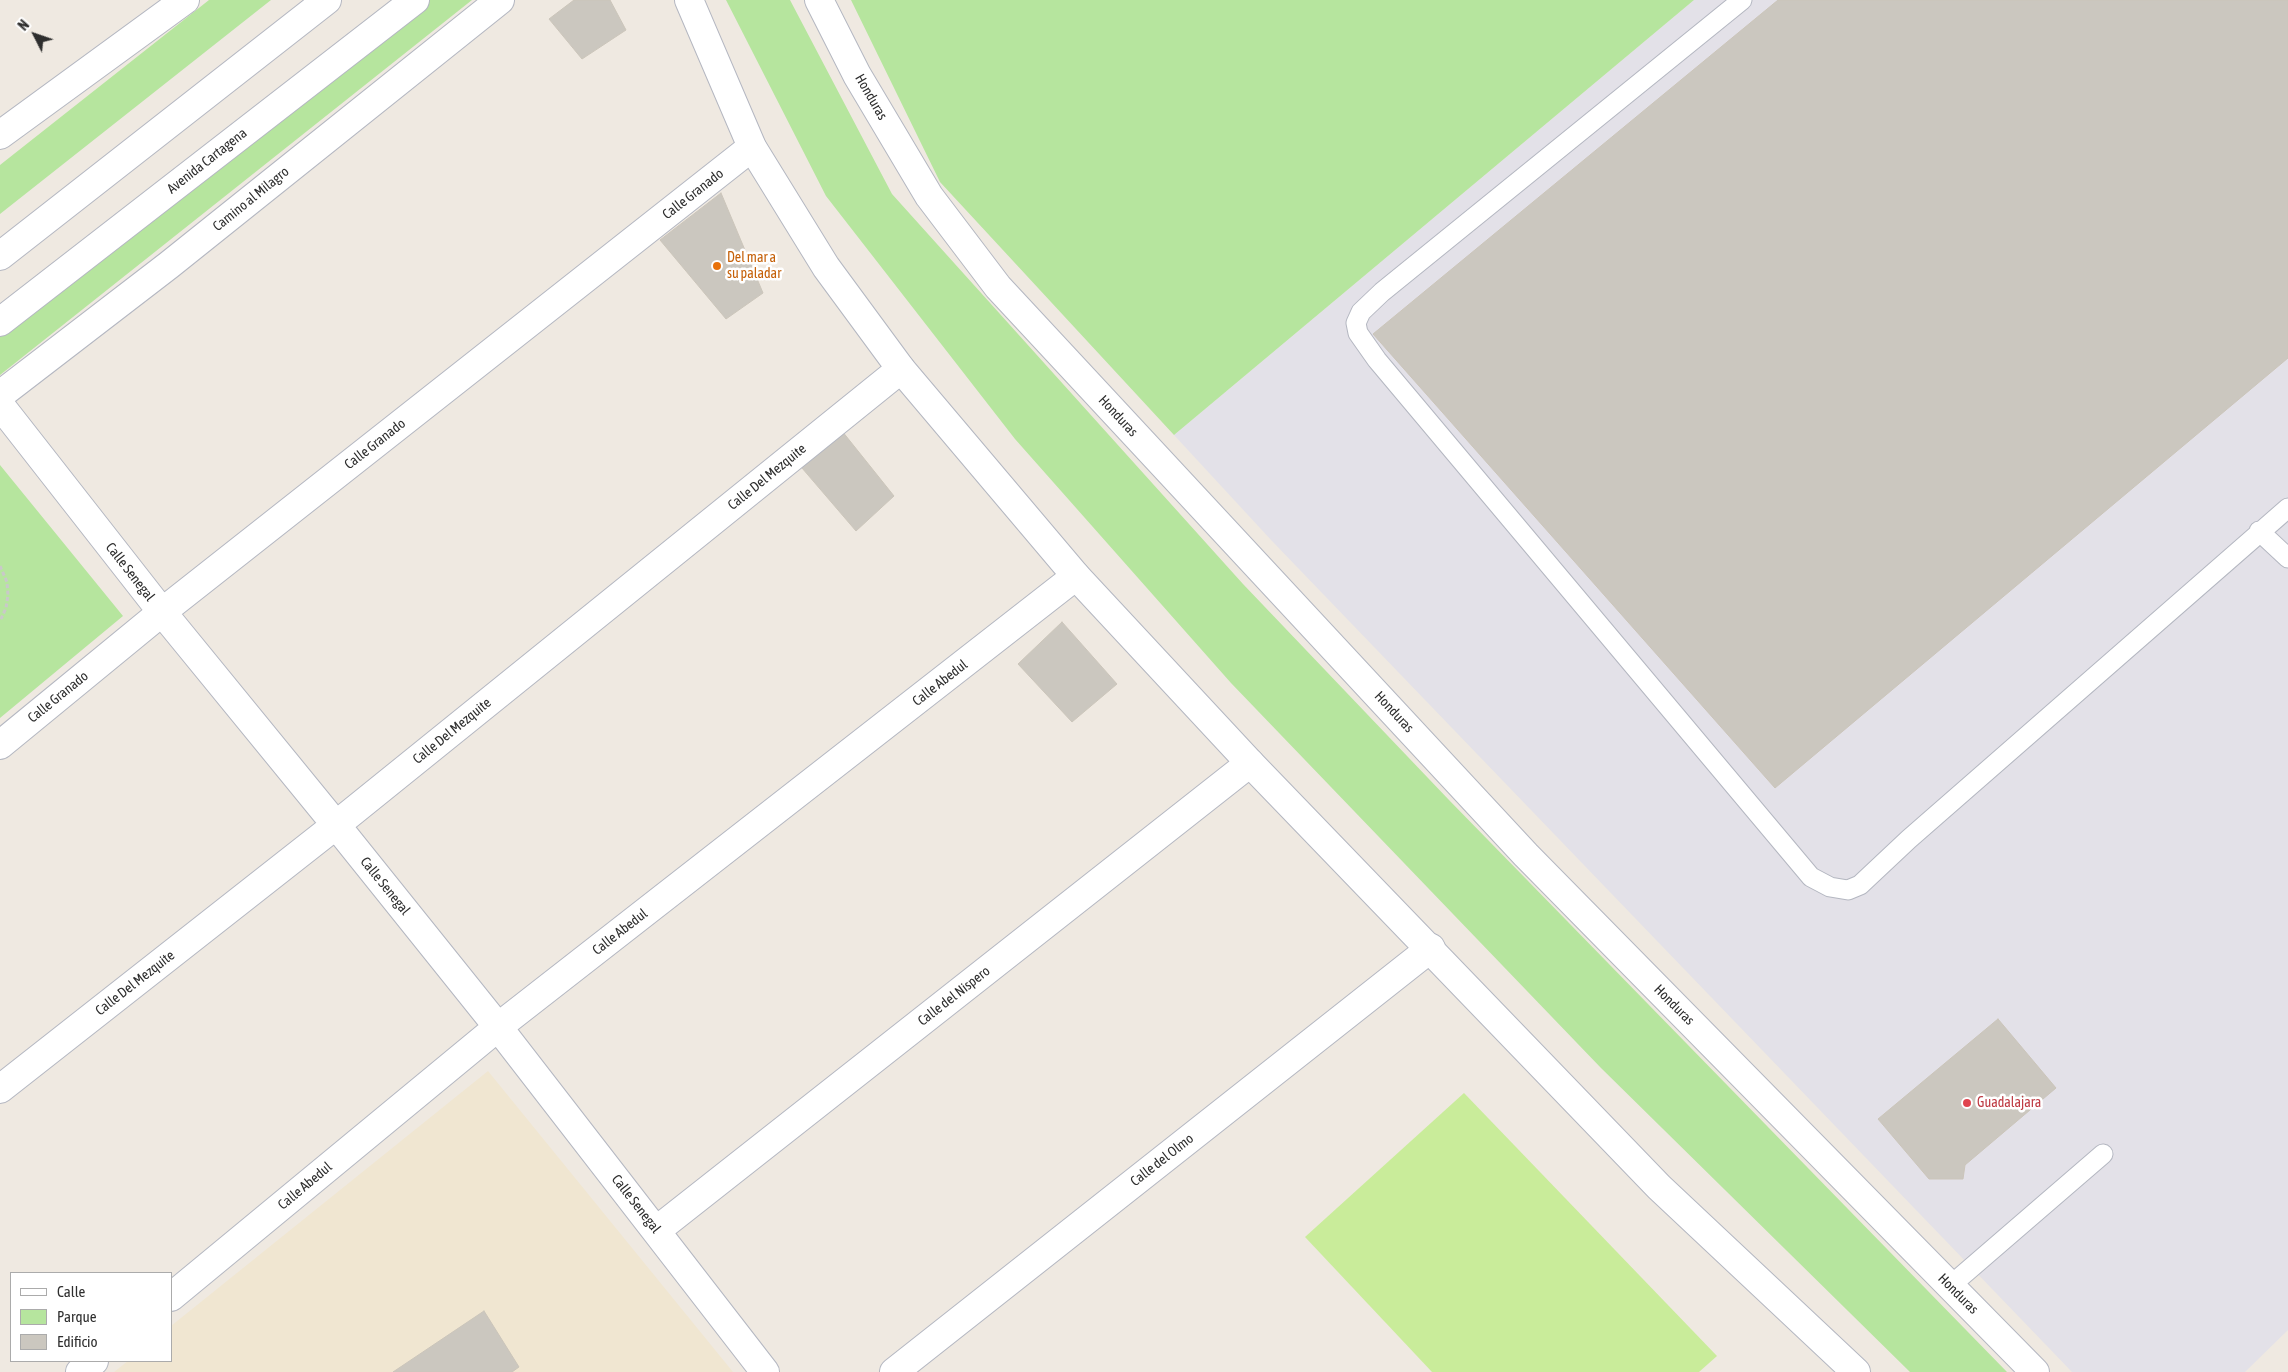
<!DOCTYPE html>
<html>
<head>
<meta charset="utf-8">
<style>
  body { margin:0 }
  #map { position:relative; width:2288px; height:1372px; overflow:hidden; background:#efe9e1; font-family:"Asap Condensed",sans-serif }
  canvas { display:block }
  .legend { position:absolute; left:10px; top:1272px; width:162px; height:90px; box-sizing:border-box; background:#fff; border:1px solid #ababab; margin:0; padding:6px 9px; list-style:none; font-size:15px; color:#2e2e2e }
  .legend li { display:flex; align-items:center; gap:10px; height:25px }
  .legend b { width:25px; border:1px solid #ababab }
  .north { position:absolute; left:10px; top:10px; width:50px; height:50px; -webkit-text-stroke:4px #fff; paint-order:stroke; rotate:311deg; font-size:14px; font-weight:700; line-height:20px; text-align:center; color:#2e2e2e }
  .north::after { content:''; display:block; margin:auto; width:18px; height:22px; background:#2e2e2e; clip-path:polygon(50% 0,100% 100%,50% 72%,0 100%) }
</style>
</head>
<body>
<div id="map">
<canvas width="2288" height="1372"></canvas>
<ul class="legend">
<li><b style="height:6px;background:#fff"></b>Calle</li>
<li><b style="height:14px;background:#b6e59e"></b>Parque</li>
<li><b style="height:14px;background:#cbc7bf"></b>Edificio</li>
</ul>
<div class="north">N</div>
</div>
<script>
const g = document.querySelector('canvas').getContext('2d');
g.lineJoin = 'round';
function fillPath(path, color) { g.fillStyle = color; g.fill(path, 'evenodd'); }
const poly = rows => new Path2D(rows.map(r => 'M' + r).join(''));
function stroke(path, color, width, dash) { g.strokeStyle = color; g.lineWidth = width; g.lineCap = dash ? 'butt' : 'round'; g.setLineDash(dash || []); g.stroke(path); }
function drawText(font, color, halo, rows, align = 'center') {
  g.font = font + ' "Asap Condensed",sans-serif'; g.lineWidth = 5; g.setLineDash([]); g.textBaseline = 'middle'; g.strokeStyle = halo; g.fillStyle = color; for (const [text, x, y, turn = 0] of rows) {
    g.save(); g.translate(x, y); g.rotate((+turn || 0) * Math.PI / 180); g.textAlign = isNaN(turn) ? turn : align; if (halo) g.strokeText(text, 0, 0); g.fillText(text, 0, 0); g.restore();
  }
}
fillPath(poly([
  [1694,0,2288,0,2288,1330,2245,1372,2072,1372,1272,541,1174,435]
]), '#e3e1e8');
fillPath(poly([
  [488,1071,733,1372,114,1372,128,1361,171,1361,171,1326]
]), '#f0e6d1');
fillPath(poly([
  [209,0,271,0,0,214,0,165],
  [428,0,472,0,0,375,0,334],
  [726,0,790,0,892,194,1243,584,1449,800,2007,1372,1910,1372,1601,1068,1231,683,1015,439,826,196],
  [851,0,1694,0,1174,435,940,182],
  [0,465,123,616,0,718]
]), '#b6e59e');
fillPath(poly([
  [1464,1093,1717,1356,1699,1372,1432,1372,1305,1237]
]), '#c9ec9a');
const building = poly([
  [574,0,610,0,626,30,582,59,549,19,574,0],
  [1778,0,2288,0,2288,358,1775,788,1373,334,1778,0],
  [721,193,763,293,726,319,660,240,721,193],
  [838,426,894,496,856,531,796,461,838,426],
  [1062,622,1117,684,1072,722,1018,664,1062,622],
  [1998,1019,2056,1088,1965,1165,1963,1179,1929,1179,1878,1119,1998,1019],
  [484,1311,519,1367,512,1372,393,1372,484,1311]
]);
fillPath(building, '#cbc7bf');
stroke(building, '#cbc5ba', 1);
const lane = poly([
  [1742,0,1382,292,1361,312,1356,323,1358,333,1377,360,1811,877,1830,887,1848,890,1860,885,1909,839,2288,508],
  [2259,531,2288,558],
  [1950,1286,2103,1154]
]);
const street = poly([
  [0,135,185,0],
  [0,395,169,265,500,0],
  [0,405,162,612,336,825,498,1027,765,1372],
  [0,745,162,612,752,147],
  [0,1089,336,825,901,369],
  [657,1230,1250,763],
  [171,1297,498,1027,1076,576],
  [80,1372,94,1361],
  [894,1372,1431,948]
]);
const secondary = poly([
  [689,0,752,147,826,267,901,369,1076,576,1250,763,1659,1187,1856,1372],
  [819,0,857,75,929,196,998,287,1526,855,2035,1372],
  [0,256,327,0],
  [0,322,415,0]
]);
stroke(lane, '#b4b7c1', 21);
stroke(street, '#b4b7c1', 30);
stroke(secondary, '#b4b7c1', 30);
stroke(poly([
  [0,566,7,582,8,595,6,608,0,621]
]), '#c9c9c9', 3, [4, 2.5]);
stroke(lane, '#fff', 19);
stroke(street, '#fff', 28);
stroke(secondary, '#fff', 28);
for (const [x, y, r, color] of [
  [717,266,5,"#e8710a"],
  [1967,1103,5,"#e0444e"]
]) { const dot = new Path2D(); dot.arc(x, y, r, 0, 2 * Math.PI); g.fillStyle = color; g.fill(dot); stroke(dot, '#fff', 2); }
drawText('14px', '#2e2e2e', '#fff', [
  ["Honduras",871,97,60],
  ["Avenida Cartagena",207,161,-38],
  ["Calle Granado",693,194,-38],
  ["Camino al Milagro",251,199,-39],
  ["Honduras",1118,416,47],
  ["Calle Granado",375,444,-38],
  ["Calle Del Mezquite",767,477,-39],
  ["Calle Senegal",130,572,52],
  ["Calle Abedul",940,683,-38],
  ["Calle Granado",58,697,-39],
  ["Honduras",1394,712,47],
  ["Calle Del Mezquite",452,731,-39],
  ["Calle Senegal",385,886,51],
  ["Calle Abedul",620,932,-38],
  ["Calle Del Mezquite",135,983,-38],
  ["Calle del Nispero",954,996,-38],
  ["Honduras",1674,1005,45],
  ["Calle del Olmo",1162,1160,-38],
  ["Calle Abedul",305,1186,-40],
  ["Calle Senegal",636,1204,52],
  ["Honduras",1958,1294,45]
]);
drawText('14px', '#c56008', '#fff', [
  ["Del mar a",727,258],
  ["su paladar",727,274]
], 'left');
drawText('14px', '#be3a42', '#fff', [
  ["Guadalajara",1977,1103]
], 'left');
</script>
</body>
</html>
